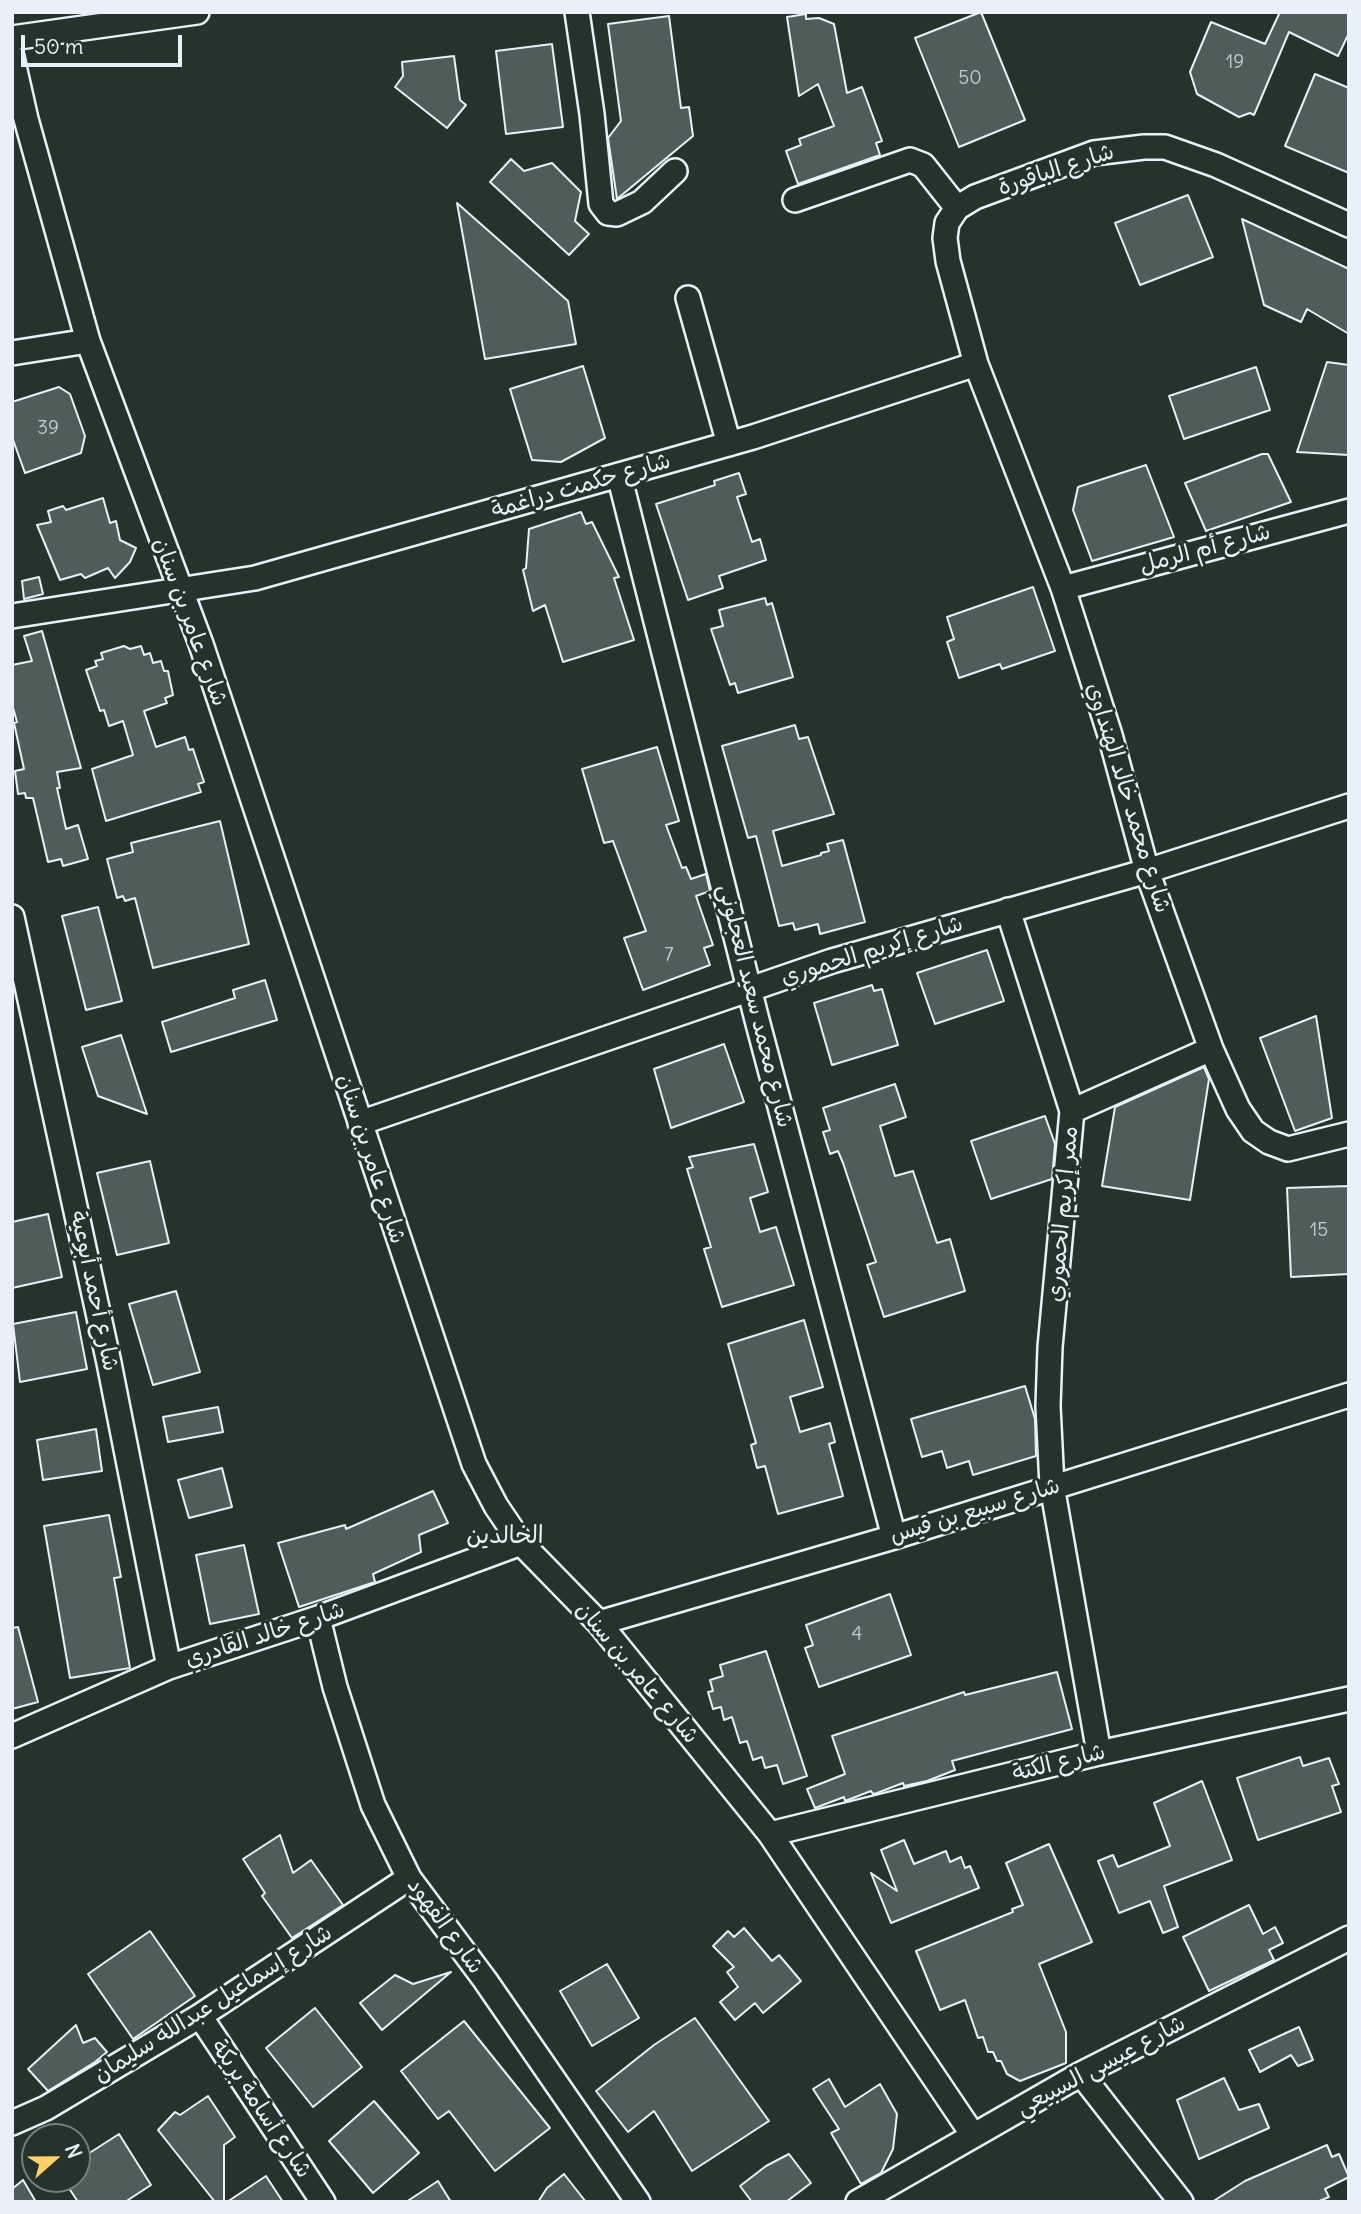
<!DOCTYPE html>
<html>
<head>
<meta charset="utf-8">
<style>
  body { margin:0 }
  #map { position:relative; width:1361px; height:2214px; overflow:hidden; background:#26332d; font-family:Delius,sans-serif }
  canvas { display:block }
  .frame { position:absolute; inset:0; border:14px solid #e8f1f8; pointer-events:none }
  .north { position:absolute; left:21px; top:2123px; width:70px; height:70px; box-sizing:border-box; background:#26332d; border:2px solid #747f7e; border-radius:50%; rotate:69deg; font-size:19px; font-weight:700; line-height:28px; text-align:center; color:#e8f1f8 }
  .north::after { content:''; display:block; margin:auto; width:24px; height:32px; background:#ffd166; clip-path:polygon(50% 0,100% 100%,50% 72%,0 100%) }
  .scale { position:absolute; left:21px; top:35px; width:161px; height:32px; box-sizing:border-box; border:4px solid #e8f1f8; border-top:0; padding-left:9px; font-size:21px; line-height:24px; white-space:nowrap; color:#e8f1f8; -webkit-text-stroke:5px #26332d; paint-order:stroke }
</style>
</head>
<body>
<div id="map">
<canvas width="1361" height="2214"></canvas>
<div class="frame"></div>
<div class="north">N</div>
<div class="scale">50 m</div>
</div>
<script>
const g = document.querySelector('canvas').getContext('2d');
g.lineJoin = 'round';
function fillPath(path, color) { g.fillStyle = color; g.fill(path, 'evenodd'); }
const poly = rows => new Path2D(rows.map(r => 'M' + r).join(''));
function stroke(path, color, width, dash) { g.strokeStyle = color; g.lineWidth = width; g.lineCap = dash ? 'butt' : 'round'; g.setLineDash(dash || []); g.stroke(path); }
function drawText(font, color, halo, rows, align = 'center') {
  g.font = font + ' Delius,"Playpen Sans Arabic",sans-serif'; g.lineWidth = 6; g.setLineDash([]); g.textBaseline = 'middle'; g.strokeStyle = halo; g.fillStyle = color; for (const [text, x, y, turn = 0] of rows) {
    g.save(); g.translate(x, y); g.rotate((+turn || 0) * Math.PI / 180); g.textAlign = isNaN(turn) ? turn : align; if (halo) g.strokeText(text, 0, 0); g.fillText(text, 0, 0); g.restore();
  }
}
const building = poly([
  [981,12,1025,120,959,147,915,38,981,12],
  [1280,12,1349,12,1349,33,1338,56,1289,32,1254,115,1250,113,1239,117,1197,94,1190,72,1211,22,1265,44,1280,12],
  [806,14,806,19,819,18,834,24,847,93,862,87,882,141,876,143,880,155,798,184,786,151,801,145,799,139,834,126,818,84,799,96,787,17,806,14],
  [669,16,681,108,689,107,693,136,617,199,608,138,621,121,608,24,669,16],
  [552,44,563,127,506,134,496,51,552,44],
  [454,56,460,100,466,105,447,128,395,87,403,76,402,62,454,56],
  [1315,74,1349,88,1349,173,1285,146,1315,74],
  [511,159,524,171,552,163,581,192,575,221,589,234,569,255,490,182,511,159],
  [1188,195,1213,257,1140,285,1115,223,1188,195],
  [457,203,568,301,576,344,485,359,457,203],
  [1242,219,1349,269,1349,334,1307,309,1301,322,1264,305,1242,219],
  [1327,362,1349,365,1349,455,1297,452,1327,362],
  [583,366,605,438,561,462,532,460,510,389,583,366],
  [1256,367,1270,410,1184,439,1169,396,1256,367],
  [59,387,70,394,85,436,81,453,25,473,12,437,12,402,59,387],
  [1262,454,1268,454,1291,502,1206,531,1185,483,1262,454],
  [1146,465,1174,537,1092,561,1073,510,1078,487,1146,465],
  [739,473,746,494,737,497,752,542,760,539,766,560,719,576,723,588,688,600,656,504,715,485,714,481,739,473],
  [103,498,110,523,116,521,120,540,136,548,130,562,115,578,108,568,85,578,81,574,60,580,37,525,51,522,48,511,63,506,66,510,103,498],
  [581,512,586,524,592,522,619,577,614,578,634,640,563,662,545,605,533,611,523,570,526,568,529,529,581,512],
  [39,577,43,594,24,599,22,581,39,577],
  [1033,587,1055,651,1002,669,1000,664,959,678,947,642,954,639,947,617,1033,587],
  [765,598,767,605,772,603,793,677,738,693,735,683,730,685,711,629,723,626,719,610,765,598],
  [42,631,81,768,57,772,60,788,57,788,66,829,78,825,88,859,63,866,61,859,48,862,33,798,26,798,25,793,18,794,15,771,24,769,14,723,17,722,12,704,12,665,32,661,24,636,42,631],
  [124,646,130,649,141,646,144,655,150,653,153,663,161,661,164,671,168,671,173,695,165,698,167,703,144,711,156,747,185,737,189,750,193,749,204,782,198,784,201,792,106,821,92,769,133,755,123,721,109,726,104,710,100,711,86,670,97,666,95,661,103,659,101,653,124,646],
  [795,725,799,739,808,737,834,814,773,831,782,866,821,855,821,853,829,851,827,844,843,840,865,922,820,934,818,924,795,930,793,923,779,926,756,836,748,838,722,746,795,725],
  [657,747,679,821,666,825,682,868,686,867,691,879,706,874,710,891,696,896,713,945,704,948,710,965,643,990,624,938,646,931,613,841,604,843,582,769,657,747],
  [220,821,249,944,153,968,135,898,125,901,123,896,117,898,107,859,133,852,131,843,220,821],
  [98,907,122,1001,86,1010,62,916,98,907],
  [987,950,1004,1001,935,1024,917,973,987,950],
  [265,980,277,1020,171,1052,162,1022,235,998,233,990,265,980],
  [872,985,874,991,882,989,898,1045,832,1065,814,1003,872,985],
  [1316,1016,1332,1118,1295,1131,1260,1038,1316,1016],
  [121,1035,147,1114,98,1096,82,1047,121,1035],
  [724,1044,744,1102,671,1128,654,1069,724,1044],
  [1204,1067,1209,1079,1190,1200,1102,1186,1115,1107,1204,1067],
  [895,1084,906,1117,880,1126,895,1176,913,1171,937,1243,950,1239,965,1291,884,1317,867,1265,876,1262,843,1163,838,1151,830,1154,823,1132,830,1130,823,1108,895,1084],
  [1045,1116,1055,1144,1052,1179,991,1199,971,1141,1045,1116],
  [754,1144,768,1192,750,1198,760,1232,776,1227,794,1285,722,1307,704,1249,711,1247,687,1169,693,1167,689,1157,754,1144],
  [150,1161,169,1243,117,1255,97,1173,150,1161],
  [1349,1186,1349,1274,1291,1277,1287,1188,1349,1186],
  [48,1214,62,1277,12,1288,12,1222,48,1214],
  [176,1291,200,1372,153,1385,129,1304,176,1291],
  [76,1312,87,1369,20,1382,13,1324,76,1312],
  [804,1320,823,1387,790,1397,800,1432,830,1423,835,1442,829,1444,843,1496,778,1514,765,1466,757,1468,751,1445,756,1443,728,1344,804,1320],
  [1025,1386,1035,1419,1036,1456,973,1475,969,1461,947,1468,942,1451,922,1457,911,1419,1025,1386],
  [218,1407,223,1432,168,1442,163,1417,218,1407],
  [96,1429,102,1471,43,1480,37,1440,96,1429],
  [222,1468,232,1507,189,1518,178,1480,222,1468],
  [433,1491,448,1523,419,1535,421,1552,373,1574,375,1582,299,1607,278,1543,345,1525,346,1529,433,1491],
  [109,1515,121,1577,114,1578,130,1668,70,1678,44,1526,109,1515],
  [244,1545,259,1614,210,1624,196,1555,244,1545],
  [890,1594,911,1655,819,1687,805,1648,813,1645,806,1625,890,1594],
  [18,1627,38,1702,12,1709,12,1628,18,1627],
  [766,1651,807,1776,783,1784,777,1765,765,1768,762,1757,753,1760,747,1741,740,1743,732,1717,724,1720,721,1707,713,1709,708,1692,713,1691,710,1680,723,1676,720,1665,766,1651],
  [1057,1672,1072,1729,952,1761,955,1770,927,1781,904,1786,903,1783,877,1793,873,1794,871,1791,845,1801,844,1797,815,1808,807,1789,845,1774,832,1736,964,1692,965,1695,1057,1672],
  [1300,1757,1303,1766,1329,1758,1339,1784,1332,1786,1341,1812,1258,1840,1237,1778,1300,1757],
  [1202,1781,1232,1860,1164,1886,1178,1927,1163,1933,1150,1901,1119,1913,1098,1861,1113,1855,1118,1867,1170,1846,1154,1803,1202,1781],
  [280,1835,293,1873,311,1860,343,1905,292,1938,262,1896,265,1893,243,1859,280,1835],
  [904,1840,914,1864,946,1851,950,1862,961,1857,965,1868,970,1866,979,1888,891,1923,871,1873,897,1891,881,1850,904,1840],
  [1049,1844,1092,1942,1039,1964,1066,2032,1066,2063,1020,2081,1007,2074,1001,2061,997,2061,993,2052,988,2052,983,2037,978,2038,965,2000,940,2010,916,1951,1013,1912,1012,1909,1023,1905,1006,1863,1049,1844],
  [1249,1905,1263,1934,1275,1927,1283,1943,1269,1950,1274,1960,1209,1991,1183,1937,1249,1905],
  [744,1928,772,1961,779,1955,801,1981,763,2013,755,2003,735,2020,720,2002,738,1987,727,1972,734,1967,713,1946,728,1931,734,1937,744,1928],
  [150,1931,195,1996,133,2039,88,1974,150,1931],
  [607,1964,639,2018,592,2046,560,1991,607,1964],
  [451,1972,382,2030,360,2003,395,1975,413,1984,451,1972],
  [315,2008,362,2067,313,2107,266,2048,315,2008],
  [695,2018,769,2121,692,2171,654,2111,628,2132,596,2091,654,2045,695,2018],
  [464,2021,550,2128,495,2171,449,2111,438,2119,401,2071,464,2021],
  [76,2025,83,2043,95,2038,107,2052,95,2062,48,2091,28,2069,76,2025],
  [1299,2027,1313,2060,1298,2066,1291,2055,1260,2072,1249,2050,1299,2027],
  [1224,2078,1239,2110,1259,2104,1269,2128,1199,2159,1177,2100,1224,2078],
  [829,2079,845,2107,880,2084,897,2114,893,2149,881,2173,861,2184,831,2133,839,2129,813,2089,829,2079],
  [208,2096,235,2137,224,2145,224,2202,215,2202,158,2130,175,2112,180,2115,208,2096],
  [374,2101,419,2153,373,2193,329,2141,374,2101],
  [119,2134,151,2185,125,2202,78,2202,63,2179,77,2179,77,2161,119,2134],
  [1327,2145,1332,2157,1339,2154,1349,2177,1325,2189,1329,2197,1317,2202,1212,2202,1245,2181,1327,2145],
  [789,2154,811,2183,786,2202,752,2202,740,2186,766,2166,789,2154],
  [564,2174,586,2202,538,2202,547,2188,564,2174],
  [266,2176,283,2202,227,2202,266,2176],
  [23,2180,36,2202,12,2202,12,2189,23,2180],
  [438,2181,451,2202,406,2202,438,2181]
]);
fillPath(building, '#505c59');
stroke(building, '#e8f1f8', 2);
const minor = poly([
  [577,12,592,114,601,204,608,213,617,214,642,202,675,171],
  [12,38,197,12],
  [12,57,26,119,88,341,201,644,474,1464,496,1506,521,1543,599,1623,770,1834,973,2135],
  [795,200,910,160,923,165,957,208],
  [1349,225,1216,165,1165,147,1144,147,1094,153,975,197,957,208,947,223,945,238,948,261,976,364,1063,588,1110,735,1147,871,1211,1049,1238,1109,1253,1131,1269,1142,1288,1149,1349,1134],
  [688,298,729,444],
  [12,353,88,341],
  [619,475,757,1020,894,1537],
  [1063,588,1349,511],
  [12,616,255,578,753,437,976,364],
  [1008,910,1072,1111,1050,1347,1048,1406,1052,1486,1099,1753],
  [12,917,109,1363,169,1667],
  [1072,1111,1211,1049],
  [360,1123,832,961,1147,871,1349,806],
  [318,1618,335,1687,373,1805,409,1878,485,1980,638,2202],
  [599,1623,894,1537,1349,1395],
  [12,1736,169,1667,318,1618,521,1543],
  [770,1834,1099,1753,1349,1699],
  [200,2016,323,2202],
  [1081,2074,1181,2202],
  [12,2123,46,2108,200,2016,409,1878],
  [858,2202,1081,2074,1349,1938]
]);
stroke(minor, '#e8f1f8', 28);
stroke(minor, '#26332d', 23);
drawText('19px', '#c2ccd0', null, [
  ["19",1235,63],
  ["50",970,79],
  ["39",48,429],
  ["7",669,956],
  ["15",1319,1231],
  ["4",857,1635]
]);
drawText('23px', '#e8f1f8', '#26332d', [
  ["شارع الباقورة",1056,170,-18],
  ["شارع حكمت دراغمة",581,486,-16],
  ["شارع أم الرمل",1205,549,-15],
  ["شارع عامر بن سنان",190,622,70],
  ["شارع محمد خالد الهنداوي",1128,798,73],
  ["شارع إكريم الحموري",872,951,-17],
  ["شارع محمد سعيد العجلوني",755,1006,76],
  ["شارع عامر بن سنان",371,1159,72],
  ["ممر إكريم الحموري",1063,1214,-85],
  ["شارع أحمد أبوعية",94,1291,78],
  ["شارع سبيع بن قيس",975,1511,-17],
  ["شارع خالد القادري",265,1635,-18],
  ["شارع عامر بن سنان",637,1673,50],
  ["شارع الكتة",1059,1763,-14],
  ["شارع الفهود",445,1926,54],
  ["شارع إسماعيل عبدالله سليمان",213,2004,-32],
  ["شارع عيسى السبيعي",1101,2066,-28],
  ["شارع أسامة بريكة",261,2109,56]
]);
drawText('24px', '#e8f1f8', '#26332d', [
  ["الخالدين",505,1536]
]);
</script>
</body>
</html>
